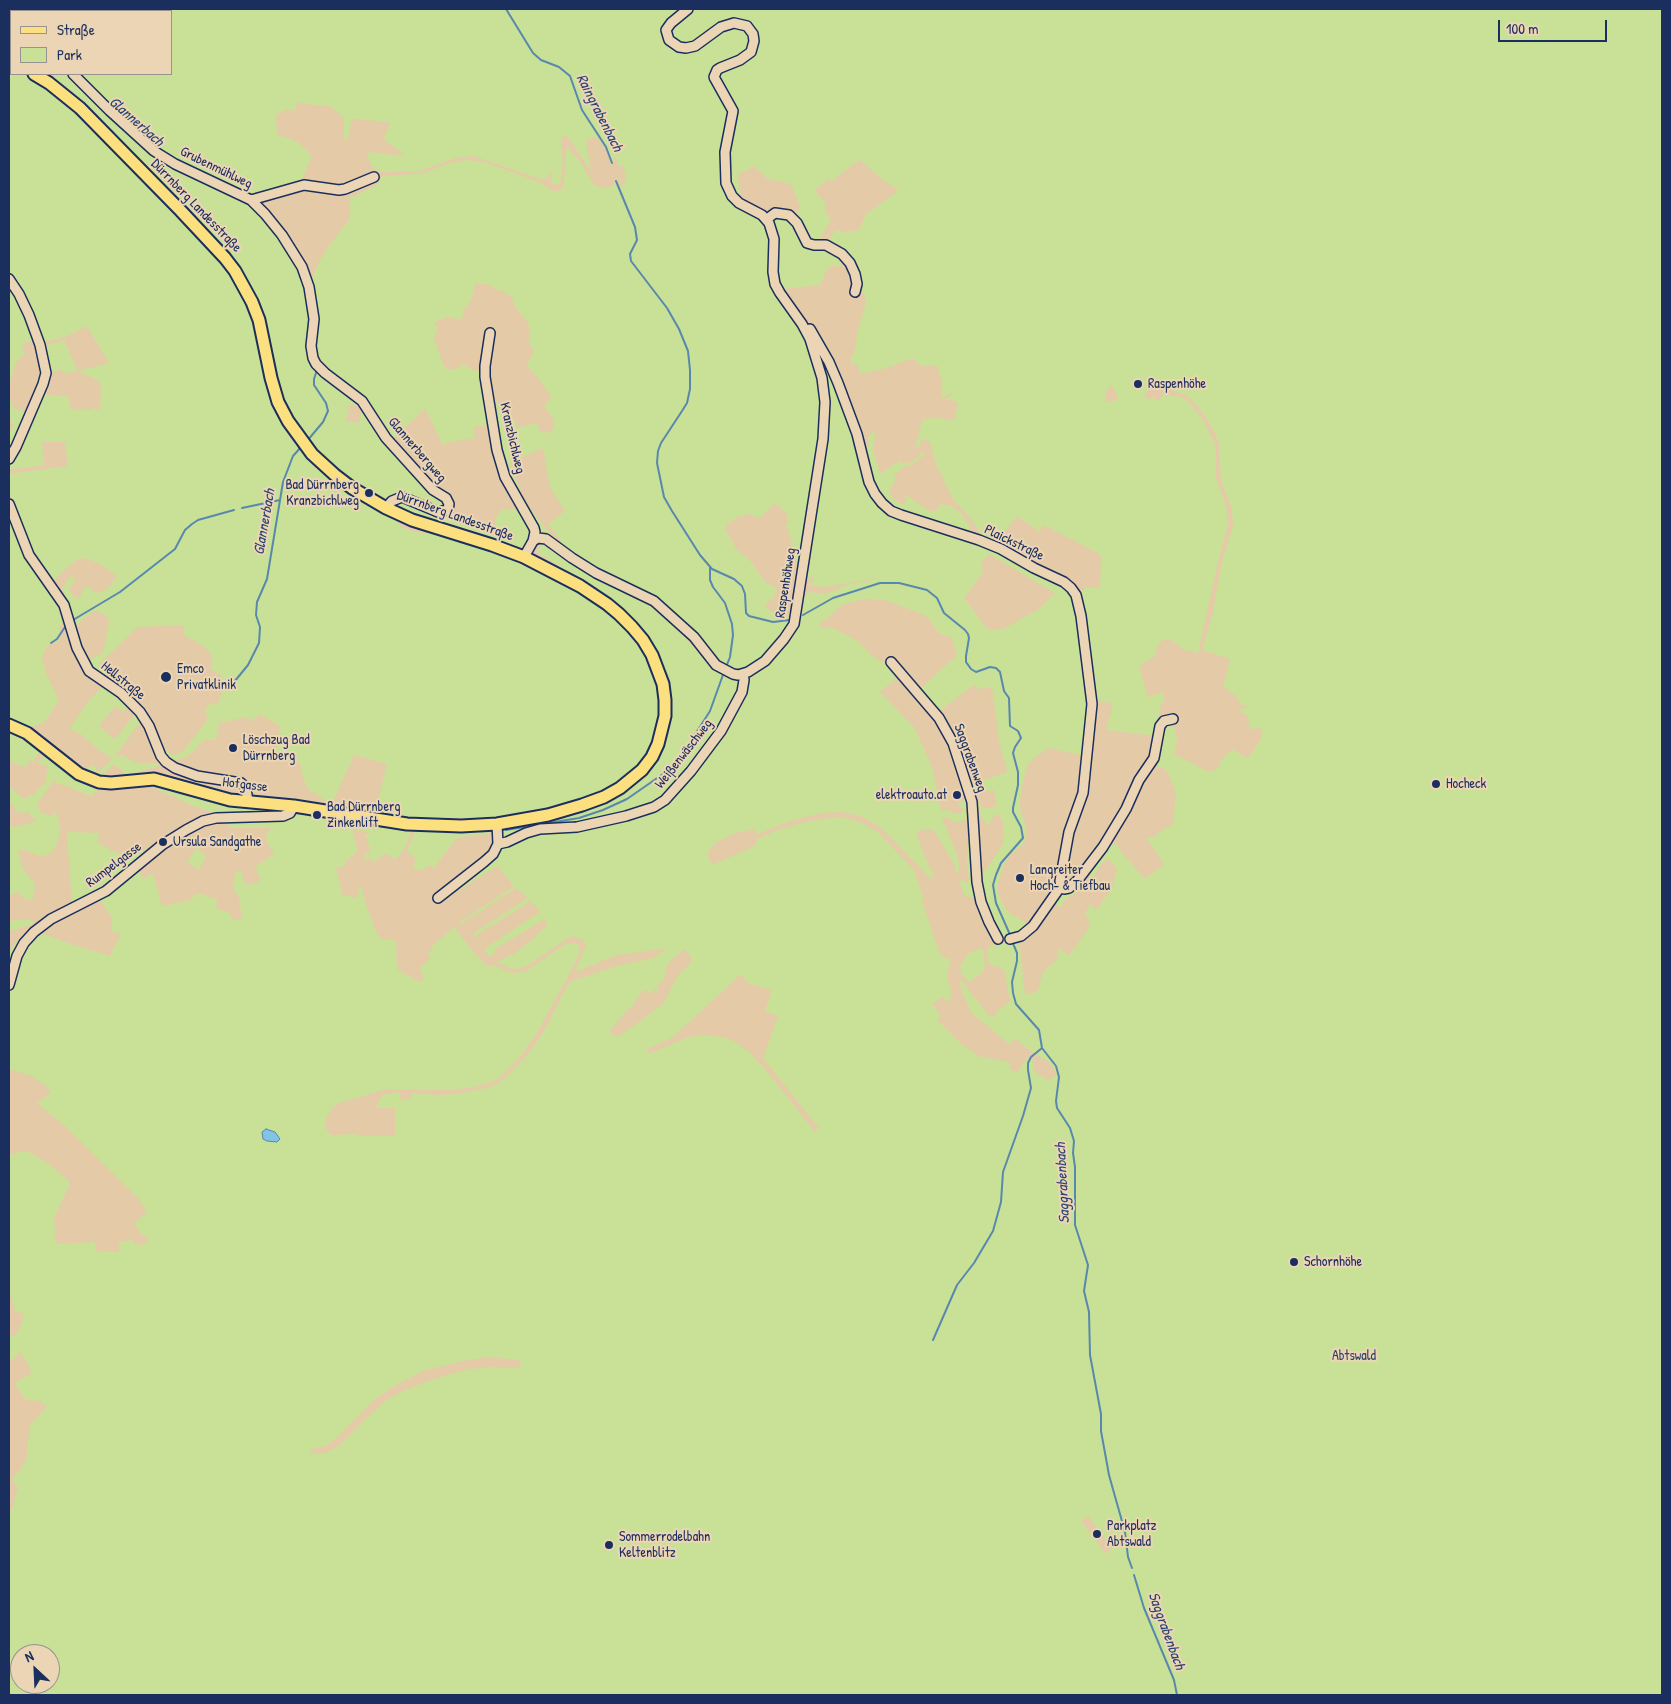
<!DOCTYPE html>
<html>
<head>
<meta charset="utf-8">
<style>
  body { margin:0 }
  #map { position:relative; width:1671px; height:1704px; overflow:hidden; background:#e4caa7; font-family:"Patrick Hand",sans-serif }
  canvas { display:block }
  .frame { position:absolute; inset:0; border:10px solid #1b2f5e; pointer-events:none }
  .legend { position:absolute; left:10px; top:10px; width:162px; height:65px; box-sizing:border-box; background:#ecd5b5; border:1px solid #989392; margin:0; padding:6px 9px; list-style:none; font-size:15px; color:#1b2f5e }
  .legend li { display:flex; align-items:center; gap:10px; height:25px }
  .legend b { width:25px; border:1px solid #989392 }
  .north { position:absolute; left:10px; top:1644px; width:50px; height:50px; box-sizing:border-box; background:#ecd5b5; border:1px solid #989392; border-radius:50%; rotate:335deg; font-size:14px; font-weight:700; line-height:20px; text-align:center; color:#1b2f5e }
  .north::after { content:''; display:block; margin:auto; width:18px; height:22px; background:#1b2f5e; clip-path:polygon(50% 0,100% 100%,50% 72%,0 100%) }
  .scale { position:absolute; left:1498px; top:20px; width:109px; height:22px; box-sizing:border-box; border:2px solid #1b2f5e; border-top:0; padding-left:6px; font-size:15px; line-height:18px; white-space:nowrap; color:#1b2f5e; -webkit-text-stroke:4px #ecd5b5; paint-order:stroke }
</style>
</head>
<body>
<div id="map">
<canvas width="1671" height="1704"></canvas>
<div class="frame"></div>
<ul class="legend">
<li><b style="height:6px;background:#fce080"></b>Straße</li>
<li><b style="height:14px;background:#c9e197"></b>Park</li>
</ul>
<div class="north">N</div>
<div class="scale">100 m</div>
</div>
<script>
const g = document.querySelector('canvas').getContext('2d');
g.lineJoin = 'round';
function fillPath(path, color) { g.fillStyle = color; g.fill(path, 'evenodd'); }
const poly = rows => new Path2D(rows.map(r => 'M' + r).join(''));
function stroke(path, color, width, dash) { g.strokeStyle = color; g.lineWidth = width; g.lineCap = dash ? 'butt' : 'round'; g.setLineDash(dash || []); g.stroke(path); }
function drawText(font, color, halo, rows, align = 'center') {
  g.font = font + ' "Patrick Hand",sans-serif'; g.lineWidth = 4; g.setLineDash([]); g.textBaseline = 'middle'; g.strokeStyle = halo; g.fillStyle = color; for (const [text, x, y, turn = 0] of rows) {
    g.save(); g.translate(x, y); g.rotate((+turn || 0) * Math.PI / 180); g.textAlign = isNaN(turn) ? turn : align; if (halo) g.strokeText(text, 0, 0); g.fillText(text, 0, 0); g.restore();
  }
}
fillPath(poly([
  [9,9,680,9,688,15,692,9,1662,9,1662,1695,9,1695,9,1513,12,1509,18,1488,12,1481,26,1461,30,1425,47,1407,40,1401,26,1400,15,1383,32,1373,21,1352,9,1362,9,1335,15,1336,22,1323,24,1314,15,1311,9,1288,9,1155,22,1151,29,1152,49,1164,69,1181,69,1186,54,1218,56,1244,95,1242,96,1250,99,1252,119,1252,119,1242,132,1240,135,1244,143,1245,149,1240,140,1232,134,1224,147,1212,138,1198,66,1127,37,1103,51,1093,46,1086,31,1076,9,1069,9,994,17,963,28,943,37,932,74,945,110,956,121,934,112,931,112,917,99,899,137,870,144,879,153,873,162,906,191,900,195,894,201,894,218,900,215,908,230,913,232,920,242,919,239,897,233,890,235,872,242,872,244,881,248,885,259,882,260,878,255,867,274,854,265,837,271,828,234,828,227,825,226,820,285,822,298,814,354,823,353,833,357,850,353,856,346,860,345,866,336,868,343,897,351,895,352,898,359,896,358,887,361,886,365,898,364,899,377,934,381,938,386,940,396,940,397,969,419,982,422,981,424,978,420,968,431,958,427,954,433,948,432,946,454,927,471,949,486,965,491,967,493,965,508,972,514,973,527,971,564,945,572,943,578,944,580,950,573,967,535,1036,520,1057,497,1080,473,1087,452,1090,386,1089,339,1103,332,1108,326,1119,326,1129,329,1133,332,1135,356,1134,358,1136,395,1136,395,1108,376,1108,382,1095,399,1092,401,1100,411,1098,411,1093,438,1095,456,1094,487,1088,500,1083,524,1059,535,1045,546,1028,569,982,617,966,653,958,668,948,617,955,575,972,586,945,583,940,574,936,567,939,527,966,517,969,509,968,498,962,498,961,514,954,533,939,548,924,545,919,495,949,495,952,493,955,489,956,484,949,540,912,531,901,472,938,474,933,528,898,516,888,461,924,460,922,514,886,497,866,447,898,447,895,488,863,500,850,526,835,548,829,568,830,619,820,647,811,662,805,676,792,722,735,741,702,747,682,747,675,763,664,792,634,790,626,784,635,756,662,747,669,737,671,730,670,719,663,695,634,665,606,646,593,597,571,571,554,548,524,565,511,550,487,543,448,509,463,523,497,532,511,555,540,546,535,537,527,517,496,504,470,498,443,492,400,495,398,505,421,514,419,518,428,536,423,540,431,548,433,552,431,554,426,552,417,544,405,549,401,551,397,540,380,527,366,534,351,529,344,530,330,528,323,514,305,512,297,505,292,492,288,492,285,475,283,471,301,469,301,467,307,465,307,461,321,455,318,447,317,437,321,434,324,438,327,434,338,443,364,446,369,456,369,463,364,474,371,482,369,482,379,491,424,474,427,475,438,450,442,443,445,425,408,392,441,377,422,365,402,347,386,345,389,363,404,380,433,432,492,445,502,444,506,437,509,431,507,410,494,402,492,399,492,390,497,384,498,350,482,337,472,307,441,288,414,276,384,266,331,258,305,249,286,238,268,188,212,80,103,58,85,40,74,70,74,122,127,157,157,250,203,261,213,286,244,303,277,311,310,309,344,314,364,317,362,314,357,313,345,315,313,310,283,320,260,328,247,349,220,350,198,379,184,376,178,379,177,424,173,450,163,466,160,484,162,539,182,553,191,559,191,563,188,566,163,566,150,568,148,579,160,595,186,607,188,615,185,614,181,622,179,618,181,619,186,626,184,624,178,626,177,623,166,618,166,616,157,613,158,614,163,611,164,606,149,597,137,588,139,586,141,591,171,569,138,563,134,561,145,563,162,562,174,560,183,556,185,552,183,551,172,550,172,549,176,544,179,537,178,474,156,455,158,420,171,382,172,377,171,372,167,366,152,405,156,384,139,390,122,352,119,347,141,344,138,344,123,343,117,334,109,329,106,296,103,295,111,287,109,276,115,277,135,292,139,293,141,298,142,312,156,302,180,295,185,266,194,245,196,161,154,137,135,77,74,171,74,171,11,11,11,11,40,9,38],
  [860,160,882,179,898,190,890,197,866,214,859,230,847,232,836,230,828,240,829,243,842,251,850,259,857,272,861,289,865,296,865,306,857,333,856,347,850,362,852,364,858,365,860,374,883,369,913,358,921,366,937,365,942,383,942,398,951,393,952,395,945,399,958,402,955,418,954,420,937,418,923,419,915,446,919,447,922,439,930,441,935,462,953,499,972,520,983,538,995,544,1017,516,1039,531,1044,525,1098,553,1101,556,1100,588,1085,588,1081,592,1081,596,1095,700,1112,703,1112,714,1110,714,1106,730,1155,736,1160,708,1164,700,1164,692,1148,697,1139,666,1155,656,1157,646,1164,639,1173,641,1184,650,1198,653,1217,566,1228,523,1226,506,1216,478,1216,451,1214,442,1201,417,1191,405,1185,399,1177,396,1164,394,1158,401,1152,397,1149,400,1144,395,1155,382,1160,385,1163,382,1167,385,1167,389,1187,395,1202,411,1216,435,1219,444,1221,481,1232,508,1233,526,1222,561,1213,612,1202,650,1230,659,1223,687,1236,696,1241,705,1251,705,1239,711,1248,716,1247,720,1250,722,1249,728,1253,730,1255,726,1263,731,1260,736,1262,738,1249,757,1246,758,1232,749,1221,760,1218,768,1212,771,1207,771,1174,754,1178,738,1175,737,1176,728,1172,728,1172,725,1176,724,1173,721,1164,724,1159,737,1163,741,1161,753,1157,758,1158,768,1162,768,1167,771,1176,793,1173,824,1159,832,1155,837,1146,838,1164,864,1145,879,1122,853,1117,844,1104,848,1090,872,1090,882,1102,863,1109,859,1117,869,1112,888,1098,908,1094,909,1091,903,1085,913,1090,922,1087,930,1069,956,1059,948,1057,960,1043,972,1038,990,1036,992,1032,994,1025,994,1019,939,989,946,987,951,989,964,999,967,1004,970,1010,1001,997,1011,994,1017,989,1016,961,980,960,981,961,989,971,1012,1010,1045,1014,1038,1021,1044,1051,1064,1057,1075,1048,1080,1035,1072,1032,1060,1028,1057,1017,1073,1009,1068,1011,1064,1006,1061,980,1057,961,1044,937,1020,941,1016,932,1004,941,997,950,1002,951,991,947,976,951,959,943,957,940,954,922,901,924,900,914,870,878,832,860,822,842,817,822,819,805,822,778,830,756,840,757,843,751,848,712,865,708,856,708,853,715,843,735,833,754,829,757,834,793,820,821,813,842,812,861,816,880,827,932,880,933,874,926,859,916,834,923,829,933,829,954,864,958,877,959,864,957,855,942,817,948,818,954,822,972,819,971,807,969,803,964,801,958,802,959,806,964,810,961,813,956,814,947,810,941,810,932,767,914,727,880,692,899,676,891,665,885,663,873,657,858,641,831,627,820,628,819,625,841,606,854,601,867,599,885,600,924,615,929,619,939,633,952,638,957,655,919,690,939,711,974,685,978,689,992,687,999,741,1007,772,972,784,973,790,980,788,981,792,994,790,997,806,982,809,981,803,977,805,983,820,989,825,993,817,999,814,1003,822,1004,842,985,871,979,875,985,905,997,929,1004,937,1013,936,1025,929,1027,926,1026,923,1023,921,1008,912,1002,903,998,892,998,883,1004,864,1009,856,1023,844,1026,838,1026,825,1021,813,1020,802,1022,785,1026,770,1029,763,1035,757,1049,748,1085,756,1089,702,1087,673,1079,614,1071,591,1064,584,992,547,954,533,910,521,888,512,873,497,865,483,856,443,842,401,828,366,816,344,815,344,815,346,826,378,830,403,828,435,815,502,803,576,814,578,813,583,810,583,809,585,822,587,879,578,873,580,849,584,826,594,809,592,802,600,800,609,793,608,788,618,785,619,765,607,771,598,773,599,777,588,765,582,748,558,737,550,725,529,728,523,738,517,749,514,760,518,775,503,789,516,786,519,789,522,785,526,788,529,798,570,821,436,822,419,821,385,814,359,789,310,769,281,772,245,769,229,762,221,738,207,741,201,738,174,755,166,766,178,791,184,800,206,796,218,807,239,812,243,817,243,831,220,825,212,825,203,816,192,816,189,828,179,831,182,844,171],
  [1111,385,1118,397,1115,401,1106,401,1106,391],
  [349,404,362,407,359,423,346,421],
  [989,554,1055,593,1039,609,1003,629,987,629,964,598,983,572,981,563],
  [685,949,691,956,692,962,678,975,664,1002,642,1020,617,1037,609,1032,628,1009,635,1004,633,1003,645,989,651,994,655,989,657,991,659,988,657,985,663,981,667,966,671,960],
  [741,974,748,983,772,990,765,1011,778,1016,763,1058,819,1128,815,1132,765,1069,750,1053,736,1042,723,1037,700,1035,686,1038,649,1054,646,1050,673,1037],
  [488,1357,520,1360,521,1368,488,1367,465,1370,431,1380,403,1391,387,1400,372,1413,338,1447,325,1453,310,1454,312,1449,325,1446,337,1438,374,1400,392,1387,425,1370,462,1361],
  [1088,1516,1112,1548,1106,1554,1081,1521],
  [20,1654,50,1654,50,1684,20,1684],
  [9,64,11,65,11,74,24,74,30,77,65,105,110,146,228,267,250,306,277,416,291,440,301,449,309,462,327,477,369,505,396,519,401,527,414,532,440,534,495,551,530,564,572,586,620,620,636,637,649,657,657,679,661,700,661,720,656,735,649,752,640,766,625,780,606,791,561,807,508,817,421,819,374,815,387,764,354,755,331,806,322,798,312,792,307,787,302,774,301,764,276,751,280,726,260,714,251,721,246,717,219,723,216,740,204,740,193,752,185,757,177,760,168,759,165,756,152,727,154,726,164,749,171,754,176,755,184,750,208,719,206,717,208,714,204,711,211,703,216,705,219,701,223,687,220,674,210,668,213,660,211,654,205,647,184,635,184,625,138,627,100,663,99,669,105,673,104,677,96,672,88,661,103,652,109,622,107,616,97,611,93,611,76,625,62,589,68,580,73,576,76,579,69,588,69,591,76,598,79,599,84,588,89,586,96,593,101,592,108,588,117,576,100,564,85,558,78,559,72,563,53,581,36,558,29,545,22,521,9,492,9,474,68,466,65,442,42,442,44,465,9,470,9,462,43,394,70,397,70,408,74,410,93,410,93,406,97,410,100,410,101,387,99,381,78,371,65,373,61,369,51,373,48,376,44,346,64,340,78,371,109,363,87,326,65,337,43,342,9,275],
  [775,217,790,218,801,237,826,248,844,260,843,263,840,266,832,266,827,269,820,285,781,289,777,279,774,224],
  [9,283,17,295,43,365,42,378,34,341,22,343,25,354,20,357,15,365,9,385],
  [9,395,13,407,17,410,22,410,26,416,9,455,9,433,13,426,9,415],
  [873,431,875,435,873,449,880,474,899,461,904,464,909,463,918,458,920,452,925,454,920,459,908,467,906,465,894,476,896,479,890,489,890,493,893,499,902,504,904,504,906,502,905,494,928,510,934,512,939,508,939,504,951,506,960,512,970,526,969,531,967,532,922,519,888,505,871,481,865,447,869,446,868,438],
  [400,501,442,515,461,514,494,526,496,522,495,521,501,510,520,509,529,525,528,539,522,547,516,549,418,518,395,506,395,503],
  [9,513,19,543,27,562,56,599,65,623,59,625,60,640,47,646,42,657,46,673,59,700,45,722,29,728,9,719],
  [543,542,605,583,652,607,669,621,712,667,732,680,741,681,735,698,724,721,670,792,657,802,625,814,507,839,504,838,501,834,501,830,503,827,571,814,652,765,667,739,672,719,672,701,669,681,654,646,642,627,620,605,537,552],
  [102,687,118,696,129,706,123,712,115,706,99,726,115,739,135,714,141,721,114,757,121,755,134,762,141,763,160,763,159,766,132,774,125,773,116,765,113,765,101,776,86,772,85,770,88,766,90,768,93,764,97,771,100,771,113,758,100,751,81,734,69,729,89,700],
  [9,729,41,748,34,761,29,760,26,767,13,763,10,760,9,762],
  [47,755,99,786,99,789,91,796,53,781,37,804,40,812,50,816,52,816,53,811,57,816,60,823,59,837,56,846,52,852,46,855,40,856,25,850,18,851,23,869,34,882,35,886,33,899,28,900,24,898,18,892,9,895,9,824,10,826,15,827,37,821,28,812,21,813,17,811,9,801,9,786,24,799,35,793,45,783,48,766,37,763,41,758],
  [158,785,283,810,284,811,282,813,218,814,194,806,177,799,178,798,157,790],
  [357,823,412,830,403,851,395,860,389,855,385,854,373,862,371,858,366,861,364,855,370,853,368,840,364,835,372,833,356,830],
  [487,829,490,834,471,835,456,839,434,868,430,865,420,871,413,868,416,859,413,856,406,852,416,830,457,831],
  [968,829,971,829,977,896,975,898,965,896,959,881,963,880,967,883,969,880,967,863,968,842,969,841],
  [67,832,100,833,97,842,111,850,129,858,158,843,108,887,72,904],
  [196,848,206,856,199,870,187,863],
  [1083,879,1086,881,1079,891,1063,901,1062,908,1061,908,1056,905,1054,903,1059,895],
  [25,919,33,921,33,923,31,925,9,931,9,921],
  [26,933,30,933,9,973,9,952,22,935],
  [982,948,985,962,984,971,969,982,962,976,960,967,966,956,971,952]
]), '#c9e197');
const water = poly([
  [266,1129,275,1132,280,1139,277,1142,267,1141,263,1139,262,1132,266,1129]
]);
fillPath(water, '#82c4e3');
stroke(water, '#5988ae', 1);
stroke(poly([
  [506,9,533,53,541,60,559,67,570,76,582,110,606,147,612,163],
  [9,46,11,48],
  [616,181,635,227,637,240,630,254,631,261,667,308,679,329,688,351,690,370,690,389,687,403,682,411,661,443,658,451,657,463,664,497,672,511,700,555,712,569,734,579,742,586,745,594,746,613,749,616,773,622,790,620],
  [307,441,323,422,328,411,326,403,314,385,314,379,317,370],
  [242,508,280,500],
  [710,567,710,580,713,587,725,603,732,624,733,635,730,657,726,667],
  [803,615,833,598,880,583,899,583,927,590,937,598,944,613,965,630,968,634,969,638,966,656,966,662,971,669,976,672,990,667,996,668,1000,672,1004,691,1009,698,1010,726,1018,731,1021,738,1015,747,1013,753,1018,772,1018,785,1013,808,1013,812,1021,827,1023,838,1001,863,996,875,993,885,996,903,1011,937],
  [73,620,120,592,175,549,185,530,192,524,198,520,234,510],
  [51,643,57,639,67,624],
  [230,687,248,665,259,643,260,627,256,615,257,602,267,579,283,482,293,456,302,446],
  [506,830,579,818,603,810,627,799,663,774,682,755,710,711,724,672],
  [1012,941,1017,953,1017,961,1012,982,1013,993,1016,1004,1039,1030,1042,1048,1056,1066,1059,1077,1056,1101,1057,1108,1070,1128,1074,1141,1073,1153,1075,1167,1075,1225,1088,1265,1084,1291,1089,1312,1090,1355,1101,1414,1101,1431,1109,1475,1125,1532,1128,1557,1132,1568],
  [933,1340,957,1285,974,1263,993,1231,1001,1202,1003,1172,1023,1116,1031,1088,1028,1070,1028,1063,1031,1057,1042,1048],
  [1134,1575,1144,1608,1174,1680,1177,1695]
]), '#5988ae', 2);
const minor = poly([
  [9,41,11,42],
  [73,74,110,111,154,151,175,164,251,200,265,214,282,235,302,267,309,287,314,319,311,346,313,358,316,364,325,373,362,401,386,438,433,490,446,498,449,504,448,510,438,512,402,497,392,501,386,508],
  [251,200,304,185,339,190,345,189,374,177],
  [767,219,775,213,789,215,797,223,807,243,814,245,826,245,842,254,850,263,855,274,857,284,855,292],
  [9,279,19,294,29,315,40,345,46,373,43,384,16,447,9,459],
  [810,329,829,362,838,383,857,434,869,482,875,494,882,503,891,511,901,515,979,540,1001,549,1034,568,1064,582,1071,588,1076,595,1081,616,1092,704,1083,793,1069,832,1060,881,1061,886,1064,889,1069,888,1077,881,1103,847,1126,809,1139,780,1154,758,1160,726,1164,721,1173,719],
  [490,333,485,366,485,377,497,450,505,477,534,528,535,532,533,541],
  [9,504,29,555,64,605,77,648,89,671,121,693,140,712,149,726,161,756,166,762,175,768,197,776,241,783,246,788,248,802],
  [524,557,533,541,538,538,546,539,572,558,596,573,654,601,694,637,716,665,733,674,738,675,748,672,765,661,784,639,794,624,823,439,825,402,822,378,810,339,802,324,780,293,775,284,773,272,774,239,769,223,762,215,739,203,732,196,726,183,725,152,733,111,714,77,717,70,720,68,740,60,751,52,754,41,753,34,747,26,734,23,721,27,695,46,686,48,679,47,669,40,666,30,671,23,688,9],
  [891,662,939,718,953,743,972,802,977,882,981,902,989,922,998,939],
  [498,844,507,842,526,833,540,829,577,827,626,816,654,807,665,800,691,771,721,731,742,692,744,680,743,674],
  [438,898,484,862,493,854,498,844,497,824],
  [1010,939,1021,936,1033,926,1061,886],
  [9,985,17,956,24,943,34,932,51,919,106,891,162,845,186,830,203,821,216,818,283,816,290,813,294,806]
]);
const major = poly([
  [9,59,11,60],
  [9,725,27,733,79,774,99,782,111,783,154,779,230,800,294,806,407,824,461,826,497,824,548,815,582,805,604,797,620,788,642,770,652,757,658,744,665,716,665,700,663,684,652,655,643,640,632,627,619,614,607,604,580,586,524,557,492,545,412,520,386,508,352,488,335,475,312,454,288,421,278,402,271,378,259,320,252,302,235,271,225,258,181,211,80,108,49,83,34,74]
]);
stroke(minor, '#1b2f5e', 12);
stroke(major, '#1b2f5e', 15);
stroke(minor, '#ecd5b5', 9);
stroke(major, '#fce080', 11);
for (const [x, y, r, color] of [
  [1138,384,5,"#1b2f5e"],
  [369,493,5,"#1b2f5e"],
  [166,677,6,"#1b2f5e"],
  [233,748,5,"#1b2f5e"],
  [1436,784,5,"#1b2f5e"],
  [957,795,5,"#1b2f5e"],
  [317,815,5,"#1b2f5e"],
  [163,842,5,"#1b2f5e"],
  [1020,878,5,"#1b2f5e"],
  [1294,1262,5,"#1b2f5e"],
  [1097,1534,5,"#1b2f5e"],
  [609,1545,5,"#1b2f5e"]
]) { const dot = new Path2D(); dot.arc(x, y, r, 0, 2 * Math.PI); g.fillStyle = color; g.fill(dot); stroke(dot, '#ecd5b5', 2); }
drawText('14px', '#1b2f5e', '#ecd5b5', [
  ["Grubenmühlweg",216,168,26],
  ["Dürrnberg Landesstraße",196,206,46],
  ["Kranzbichlweg",512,438,77],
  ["Glannerbergweg",417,450,49],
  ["Dürrnberg Landesstraße",455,516,20],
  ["Plaickstraße",1014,543,26],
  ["Raspenhöhweg",786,583,-81],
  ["Hellstraße",123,681,39],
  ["Weißenwäschweg",684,754,-52],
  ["Saggrabenweg",970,758,70],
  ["Hofgasse",245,785,7],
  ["Rumpelgasse",114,865,-37]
]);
drawText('14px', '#1b2f5e', '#ecd5b5', [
  ["Raspenhöhe",1148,384],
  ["Bad Dürrnberg",359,485,"right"],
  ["Kranzbichlweg",359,501,"right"],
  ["Emco",177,669],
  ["Privatklinik",177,685],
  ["Löschzug Bad",243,740],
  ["Dürrnberg",243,756],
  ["Hocheck",1446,784],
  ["elektroauto.at",947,795,"right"],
  ["Bad Dürrnberg",327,807],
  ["Zinkenlift",327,823],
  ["Ursula Sandgathe",173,842],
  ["Langreiter",1030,870],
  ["Hoch- & Tiefbau",1030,886],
  ["Schornhöhe",1304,1262],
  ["Parkplatz",1107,1526],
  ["Abtswald",1107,1542],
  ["Sommerrodelbahn",619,1537],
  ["Keltenblitz",619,1553]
], 'left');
drawText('14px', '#2c4164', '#ecd5b5', [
  ["Abtswald",1354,1356]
]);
drawText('italic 15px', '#2a4572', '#ecd5b5', [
  ["Raingrabenbach",599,113,63],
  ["Glannerbach",136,122,41],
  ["Glannerbach",265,522,-80],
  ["Saggrabenbach",1063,1183,-93],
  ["Saggrabenbach",1166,1631,70]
]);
</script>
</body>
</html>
